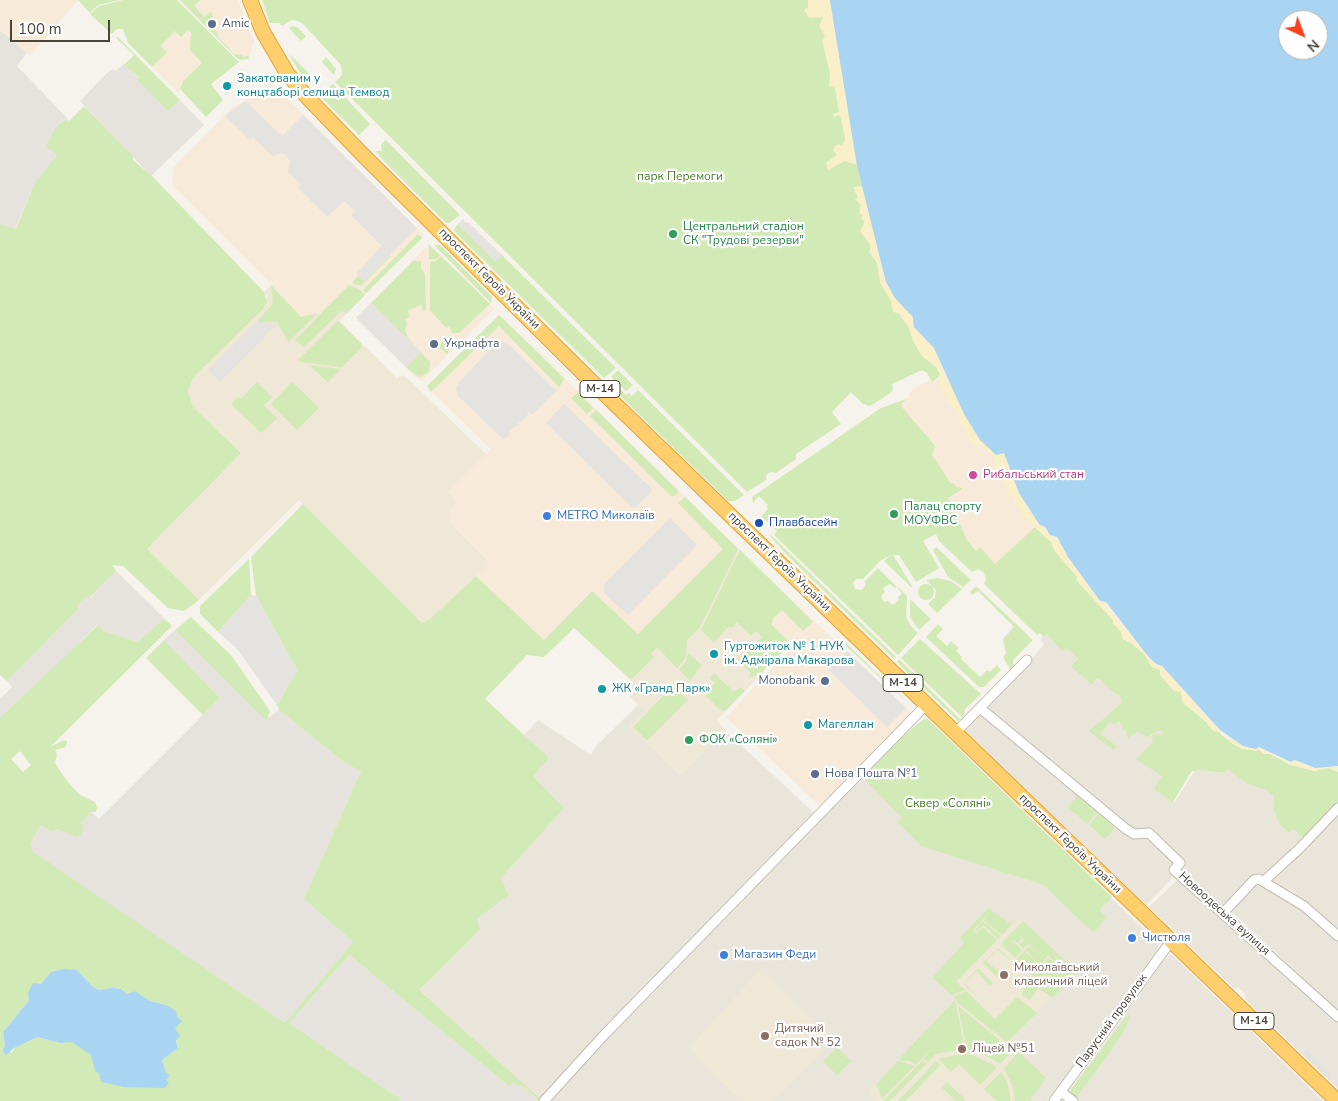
<!DOCTYPE html>
<html>
<head>
<meta charset="utf-8">
<style>
  body { margin:0 }
  #map { position:relative; width:1338px; height:1101px; overflow:hidden; background:#f6f3ec; font-family:"Nunito Sans",sans-serif }
  canvas { display:block }
  .north { position:absolute; left:1278px; top:10px; width:50px; height:50px; box-sizing:border-box; background:#fff; border:1px solid #b7b4b0; border-radius:50%; rotate:137deg; font-size:14px; font-weight:700; line-height:20px; text-align:center; color:#4b4439 }
  .north::after { content:''; display:block; margin:auto; width:18px; height:22px; background:#fc3f1d; clip-path:polygon(50% 0,100% 100%,50% 72%,0 100%) }
  .scale { position:absolute; left:10px; top:20px; width:100px; height:22px; box-sizing:border-box; border:2px solid #4b4439; border-top:0; padding-left:6px; font-size:15px; line-height:18px; white-space:nowrap; color:#4b4439; -webkit-text-stroke:4px #fff; paint-order:stroke }
</style>
</head>
<body>
<div id="map">
<canvas width="1338" height="1101"></canvas>
<div class="north">N</div>
<div class="scale">100 m</div>
</div>
<script>
const g = document.querySelector('canvas').getContext('2d');
g.lineJoin = 'round';
function fillPath(path, color) { g.fillStyle = color; g.fill(path, 'evenodd'); }
const poly = rows => new Path2D(rows.map(r => 'M' + r).join(''));
function stroke(path, color, width, dash) { g.strokeStyle = color; g.lineWidth = width; g.lineCap = dash ? 'butt' : 'round'; g.setLineDash(dash || []); g.stroke(path); }
function drawText(font, color, halo, rows, align = 'center') {
  g.font = font + ' "Nunito Sans",sans-serif'; g.lineWidth = 4.5; g.setLineDash([]); g.textBaseline = 'middle'; g.strokeStyle = halo; g.fillStyle = color; for (const [text, x, y, turn = 0] of rows) {
    g.save(); g.translate(x, y); g.rotate((+turn || 0) * Math.PI / 180); g.textAlign = isNaN(turn) ? turn : align; if (halo) g.strokeText(text, 0, 0); g.fillText(text, 0, 0); g.restore();
  }
}
fillPath(poly([
  [1046,633,1062,650,1065,647,1078,659,1071,666,1094,682,1096,679,1103,682,1163,732,1191,772,1173,802,1174,803,1194,772,1199,770,1225,773,1227,769,1247,784,1266,790,1274,796,1275,816,1289,833,1293,829,1308,843,1338,814,1338,930,1290,889,1288,890,1259,873,1222,908,1181,869,1146,905,967,732,966,728,1029,662,1044,644,1040,640],
  [638,705,647,709,630,727,681,775,725,730,814,813,541,1099,419,990,480,930,477,919,509,895,501,878,563,808,533,776,523,736,538,720,591,755,597,745],
  [925,719,1159,944,1156,953,1047,1101,547,1101,891,746],
  [1180,877,1338,1020,1338,1089,1330,1081,1333,1074,1307,1049,1299,1051,1245,999,1246,995,1238,987,1234,988,1149,907],
  [1255,881,1303,909,1338,939,1338,1011,1230,910],
  [1170,955,1173,956,1323,1101,1063,1101,1163,961]
]), '#eae5da');
fillPath(poly([
  [0,0,78,0,30,56,0,29],
  [191,0,238,0,254,41,249,59,240,60,237,58,185,6],
  [188,29,202,63,181,83,179,93,152,67,166,52,160,46,175,31],
  [279,90,424,235,365,295,359,289,349,286,319,316,301,317,299,315,270,283,172,185,173,168,233,107,246,100],
  [429,244,494,309,421,382,356,318],
  [505,320,731,541,638,634,589,593,544,640,542,639,476,576,489,562,450,523,448,492,491,449,431,391],
  [948,376,985,442,1039,524,995,564,980,547,976,551,967,540,901,406,914,388,931,380,932,382],
  [789,597,912,714,821,807,726,717,791,648,785,642,787,640,767,620]
]), '#f7ead8');
fillPath(poly([
  [0,30,27,53,17,66,67,118,54,129,46,147,57,155,35,182,15,229,0,224],
  [124,64,139,78,138,79,168,111,180,100,204,125,151,176,80,101,106,74,113,69,116,71],
  [116,571,164,618,138,642,104,631,97,625,0,721,0,699,12,687,7,681,79,608,77,606,87,596,90,598],
  [175,630,265,720,279,710,346,764,361,771,304,899,353,942,285,1023,32,852,31,844,40,825,53,832,91,812,99,819,220,698,164,640],
  [349,955,509,1086,512,1082,526,1088,538,1101,403,1101,289,1023]
]), '#e6e2dd');
fillPath(poly([
  [271,285,301,317,316,313,319,315,349,285,359,289,365,295,339,321,397,378,404,375,486,454,448,492,457,501,450,510,450,523,490,563,430,619,422,623,299,500,199,600,147,549,241,453,193,407,188,391,193,378,263,309,266,305,267,297,264,292],
  [731,541,789,597,767,620,787,640,786,642,789,645,717,720,725,730,681,775,630,727,647,709,638,705,623,688,631,679,611,661],
  [988,908,1011,924,1018,917,1077,972,1010,1040,1012,1045,1046,1078,1030,1101,878,1101,869,1091,956,998,932,978,964,943,960,938],
  [758,972,767,974,830,1036,833,1042,774,1101,740,1101,692,1051,691,1045]
]), '#efe8d6');
fillPath(poly([
  [78,0,119,0,98,5,90,13],
  [123,0,177,0,239,62,211,84,223,100,206,117,180,89,183,81,202,63,190,50,191,33,188,30,181,37,175,31,160,46,167,52,152,67,128,43,123,29,117,29,112,34,90,14,99,6],
  [180,0,200,0,194,6,204,17,211,11,213,18,207,23,218,34,217,36,234,54,242,55,242,57,248,56,249,59,240,60,237,58],
  [262,0,830,0,832,13,924,357,937,368,940,374,938,378,932,382,927,373,922,370,892,384,893,390,889,394,870,406,863,404,851,392,832,412,841,424,796,454,796,459,776,473,771,472,767,474,766,480,747,492,335,82,342,75,341,65,304,25,298,21,291,20,282,26,279,23,270,23],
  [292,26,297,27,306,36,301,41,289,28],
  [118,37,180,100,168,111,137,79,139,77,124,65,134,55,116,38],
  [289,54,311,75,310,82,305,81],
  [326,57,336,69,334,75,322,62],
  [333,84,370,124,359,135,317,93,319,87,326,90],
  [84,106,133,156,133,160,152,176,264,292,267,302,263,309,193,378,188,391,193,407,241,453,147,549,199,600,184,611,168,608,123,566,112,565,116,571,89,598,87,596,77,606,79,608,7,681,0,675,0,224,16,229,35,182,57,155,46,147,54,129,66,119,69,121],
  [386,140,460,215,449,223,446,223,388,165,375,151,382,151,381,145],
  [456,226,460,226,495,261,502,255,616,368,604,378,454,231],
  [418,234,422,238,366,293,363,290],
  [429,245,440,255,436,259,429,259],
  [434,245,440,245,492,297,491,303],
  [390,255,391,256,361,286,352,283,358,276,364,281],
  [441,256,490,304,459,333,452,333,449,326,446,328,430,310,430,262,436,261],
  [413,261,421,261,421,269,425,274,426,309,424,312,421,305,408,310,409,317,405,319,407,324,405,330,408,338,430,362,429,372,420,377,415,375,406,367,421,352,371,303],
  [271,285,301,317,317,314,288,342,277,322,257,322,273,303],
  [349,285,359,289,365,295,347,313,341,311,304,347,295,340],
  [499,315,564,378,562,383,559,387,499,326,431,392,427,386],
  [338,321,361,343,361,348,342,367,301,362,298,360],
  [442,336,450,347,447,354,439,347,442,344],
  [309,365,341,369,328,382],
  [618,370,633,385,626,391,611,377],
  [610,380,626,395,629,393,632,396,638,390,744,495,735,501,728,501,607,383],
  [257,382,272,397,264,405,277,418,261,433,231,404,238,397,241,399],
  [292,382,319,408,297,430,271,404],
  [578,393,593,408,587,414,571,398],
  [906,399,901,406,935,446,932,455,951,484,953,483,957,488,960,487,962,489,948,498,967,540,976,551,980,547,995,564,1035,527,1051,542,1055,551,1078,578,1076,579,1113,620,1113,624,1117,626,1127,642,1130,642,1144,654,1153,667,1160,670,1173,690,1181,692,1183,703,1233,744,1243,749,1258,748,1291,765,1314,771,1328,768,1338,772,1338,803,1303,838,1293,829,1289,833,1278,822,1274,810,1274,796,1266,790,1247,784,1227,769,1225,773,1199,770,1191,772,1173,802,1154,789,1162,776,1136,759,1153,742,1152,735,1158,733,1161,736,1163,732,1159,730,1147,737,1137,731,1128,738,1126,731,1122,729,1123,727,1119,721,1115,725,1110,722,1100,734,1117,746,1113,750,1089,731,1121,704,1122,699,1100,680,1096,679,1092,685,1071,666,1078,659,1066,648,1062,651,1047,634,1044,637,1040,633,1037,635,984,584,986,579,984,573,978,569,972,572,939,541,936,534,923,541,939,568,916,582,899,555,893,555,912,586,911,587,884,561,892,554,880,561,863,579,856,579,853,583,855,589,862,590,865,586,865,581,878,568,897,587,895,588,890,584,883,588,885,592,881,596,884,602,888,601,892,605,899,600,898,597,902,593,898,589,899,588,907,596,906,616,910,625,918,633,898,655,774,535,777,531,761,516,768,509,766,507,768,505,759,496,753,503,752,497,881,408],
  [596,410,678,491,677,494,672,497,590,416],
  [685,497,738,549,699,629,687,640,686,657,677,668,657,647,651,654,654,657,631,680,574,628,544,657,527,655,485,699,549,758,533,776,564,808,501,878,509,895,477,919,480,930,419,990,541,1099,538,1101,526,1088,512,1083,509,1086,349,955,289,1023,403,1101,0,1101,0,718,98,625,104,631,138,642,164,618,172,626,50,747,64,740,67,741,66,747,55,750,57,755,55,763,66,780,80,795,95,802,97,808,96,812,91,812,80,823,83,826,81,834,76,837,58,829,53,832,40,825,31,843,32,851,285,1023,353,942,304,899,361,771,346,764,279,710,277,705,297,670,256,596,251,557,303,504,422,623,430,619,476,576,544,640,592,591,638,634,723,549,678,503],
  [20,751,31,765,23,772,11,759],
  [77,970,93,987,99,990,112,988,121,989,127,994,135,991,150,1001,166,1005,177,1017,175,1028,178,1048,162,1060,166,1080,95,1071,92,1055,72,1041,60,1043,38,1037,14,1048,12,1053,5,1047,3,1032,51,972],
  [769,535,772,536,896,657,894,659,891,656,786,554],
  [936,547,971,580,963,587,948,577,933,550],
  [740,550,813,622,803,631,782,610,773,618,772,625,787,640,786,642,789,645,775,659,757,642,762,637,756,631,751,636,737,622,734,627,728,627,714,642,701,630],
  [249,559,251,595,218,632,200,614,200,606],
  [937,578,951,581,962,589,937,613,928,604,935,597,936,590,926,580],
  '918 592a8 8 0 1 1 16 0a8 8 0 1 1-16 0Z',
  [976,586,1033,640,1013,660,1014,668,1011,671,1003,657,1006,654,1003,639,1014,627,978,591,972,595,970,592],
  [910,599,931,619,919,630,910,617],
  [191,617,231,655,270,711,267,719,265,720,175,630],
  [938,624,943,629,936,636,947,646,951,641,959,648,956,651,962,657,961,659,980,677,987,670,990,672,997,665,1001,670,984,687,979,687,926,637],
  [920,639,981,694,965,709,963,718,901,658],
  [164,640,220,698,203,715,146,658],
  [846,643,910,705,845,645],
  [750,645,757,646,769,658,770,662,760,675,749,677,751,673,737,660],
  [688,653,702,665,690,681,679,670,686,662],
  [899,659,961,720,958,721,897,662],
  [714,673,734,692,740,687,745,691,725,711,719,709,704,694,715,683,710,678],
  [673,686,688,700,647,741,633,727],
  [924,719,928,719,1112,897,1099,910,1106,917,1097,929,1092,932,1044,885,921,846,898,823,902,818,862,776,894,743],
  [1078,795,1098,812,1087,824,1068,807],
  [1099,814,1115,828,1105,839,1089,825],
  [988,908,1011,924,1019,917,1002,935,984,920,990,912,973,930,976,934,983,927,997,940,956,982,965,990,952,995,932,978,964,943,960,938],
  [983,921,1001,936,998,939,983,925,977,932,975,930],
  [1023,921,1077,972,1052,998,1039,988,1030,1000,1022,995,1022,992,1033,979,1050,976,1059,967,1065,972,1069,970,1051,953,1057,960,1055,962,1048,956,1031,974,1016,959,1024,951,1037,962,1025,950,1029,946,1042,957,1028,944,1023,949,1019,944,1024,940,1017,932,1022,939,1018,943,1011,939,1022,950,1015,958,1002,946,1002,942],
  [998,948,1014,963,997,950,986,961,1001,974,998,978,983,963],
  [1048,958,1055,963,1057,961,1067,970,1065,971,1059,966,1050,975,1035,977,1032,975],
  [978,968,993,983,990,986,977,971,965,983,979,999,964,984],
  [966,991,995,1019,1017,997,1037,1013,1010,1040,1015,1048,1013,1050,1004,1040,958,1003,954,996],
  [955,1000,965,1049,935,1054,928,1062,923,1060,930,1050,916,1065,910,1061,901,1061,899,1059],
  [958,1006,1002,1042,1011,1052,1000,1064,980,1052,967,1049],
  [1128,1014,1130,1016,1124,1031,1108,1055,1076,1098,1071,1095,1070,1090],
  [837,1047,851,1061,837,1075,823,1061],
  [1019,1052,1046,1078,1030,1101,1015,1101,1013,1087,1004,1068],
  [965,1053,975,1056,997,1067,980,1085,959,1064,951,1072,939,1059],
  [898,1061,915,1066,882,1099,876,1084],
  [922,1061,927,1063,890,1101,883,1101],
  [936,1061,940,1065,906,1101,898,1101],
  [1001,1072,1007,1081,1011,1101,997,1101,984,1089],
  [947,1082,965,1099,965,1101,956,1101,942,1088]
]), '#d2eab5');
fillPath(poly([
  [808,0,830,0,857,165,844,161,828,170,826,162,837,155,833,150,834,147,839,144,842,146,845,140,841,117,838,115,834,117,833,114,839,112,835,88,829,86,830,74,822,40,825,37,819,26,823,17,809,18,804,10,808,7],
  [862,186,886,282,903,307,913,317,914,327,934,348,964,414,980,440,996,455,1004,453,1026,505,1042,526,1056,537,1068,557,1100,601,1106,602,1107,606,1147,655,1156,664,1162,666,1220,731,1243,746,1256,749,1258,747,1285,760,1295,760,1304,765,1315,768,1338,766,1338,772,1329,768,1314,771,1292,765,1271,754,1264,754,1258,749,1257,751,1243,749,1233,744,1225,734,1213,731,1207,724,1207,721,1183,703,1181,692,1173,690,1160,675,1160,670,1152,667,1144,654,1130,642,1122,639,1121,631,1113,624,1113,620,1076,580,1078,578,1055,551,1051,542,1026,519,1015,503,1014,498,1008,494,1009,490,1000,478,994,465,995,460,988,450,984,446,975,445,969,439,964,428,959,423,960,420,956,411,948,402,939,384,940,374,937,368,922,356,913,341,909,328,898,313,893,312,891,301,880,283,877,263,869,252,871,246,860,231,865,221,861,219,863,215,859,213,861,205,855,199,858,197,853,187]
]), '#f9efc9');
fillPath(poly([
  [246,101,282,136,303,115,417,228,364,281,356,274,382,246,351,215,355,211,344,201,327,217,298,188,301,184,288,172,290,161,283,153,273,156,253,137,250,140,225,116],
  [464,218,464,222,468,222,502,255,495,262,460,226,456,226],
  [371,303,421,352,406,367,356,318],
  [257,322,278,323,220,382,208,370],
  [502,341,507,343,554,389,560,387,533,414,527,412,528,415,521,422,518,422,519,424,509,431,510,434,504,440,458,396,456,388,460,381,495,345],
  [564,404,653,490,634,509,546,423],
  [670,518,697,545,628,615,604,593,603,585],
  [251,595,256,596,297,670,277,705,237,649,218,632],
  [847,651,906,708,887,727,829,670],
  [1307,1049,1333,1074,1330,1081,1299,1051]
]), '#e5e3e0');
fillPath(poly([
  [830,0,1338,0,1338,766,1315,768,1295,760,1291,762,1259,747,1256,749,1243,746,1220,730,1162,666,1156,664,1147,655,1106,602,1100,601,1068,557,1057,537,1050,535,1045,527,1039,524,1019,493,1004,453,996,455,980,440,964,414,934,348,914,327,913,317,895,298,886,282,857,165],
  [1288,20,1318,20,1318,50,1288,50],
  [64,969,77,970,93,987,99,990,112,988,121,989,127,994,135,991,150,1001,166,1005,176,1011,177,1017,182,1021,175,1028,180,1036,176,1041,178,1048,162,1060,166,1073,170,1075,166,1080,169,1083,164,1088,124,1087,101,1082,99,1073,95,1071,91,1055,72,1042,60,1043,38,1037,14,1048,6,1055,3,1051,5,1046,3,1032,29,1000,28,993,33,983,41,984,51,972]
]), '#a9d4f2');
const minor = poly([
  [980,708,1126,829,1134,834,1149,833,1180,863,1174,870,1338,1017],
  [955,733,1027,660],
  [1264,881,1300,848,1338,808],
  [1224,912,1254,880,1259,879,1304,906,1338,936],
  [1061,1092,1073,1101],
  [544,1101,605,1034,926,705],
  [1054,1101,1171,941]
]);
const highway = poly([
  [250,0,263,32,287,73,307,97,362,154,587,377,1337,1101]
]);
stroke(minor, '#c2bbae', 11);
stroke(highway, '#e0a43c', 16);
stroke(minor, '#fff', 9);
stroke(highway, '#ffcf6e', 14);
for (const [x, y, r, color] of [
  [212,24,5,"#5c6f8a"],
  [227,86,5,"#0f9aa8"],
  [673,234,5,"#2e9e5b"],
  [434,344,5,"#5c6f8a"],
  [973,475,5,"#d1479c"],
  [894,514,5,"#2e9e5b"],
  [547,516,5,"#3f7fe0"],
  [759,523,5,"#1a4fb4"],
  [714,654,5,"#0f9aa8"],
  [825,681,5,"#5c6f8a"],
  [602,689,5,"#0f9aa8"],
  [808,725,5,"#0f9aa8"],
  [689,740,5,"#2e9e5b"],
  [815,774,5,"#5c6f8a"],
  [1132,938,5,"#3f7fe0"],
  [724,955,5,"#3f7fe0"],
  [1004,975,5,"#8d6e63"],
  [765,1036,5,"#8d6e63"],
  [962,1049,5,"#8d6e63"]
]) { const dot = new Path2D(); dot.arc(x, y, r, 0, 2 * Math.PI); g.fillStyle = color; g.fill(dot); stroke(dot, '#fff', 2); }
for (const [x, y, w] of [
  [600,389,40],
  [903,683,40],
  [1254,1021,40]
]) { const box = new Path2D(); box.roundRect(x - w / 2, y - 8.5, w, 17, 4); g.fillStyle = '#fff'; g.fill(box); stroke(box, '#4b4439', 1); }
drawText('bold 11px', '#4b4439', null, [
  ["М-14",600,389],
  ["М-14",903,683],
  ["М-14",1254,1021]
]);
drawText('12px', '#4e5e75', '#fff', [
  ["Amic",222,24],
  ["Укрнафта",444,344],
  ["Monobank",815,681,"right"],
  ["Нова Пошта №1",825,774]
], 'left');
drawText('12px', '#0d838f', '#fff', [
  ["Закатованим у",237,79],
  ["концтаборі селища Темвод",237,93],
  ["Гуртожиток № 1 НУК",724,647],
  ["ім. Адмірала Макарова",724,661],
  ["ЖК «Гранд Парк»",612,689],
  ["Магеллан",818,725]
], 'left');
drawText('12px', '#4a7f2a', '#fff', [
  ["парк Перемоги",680,177],
  ["Сквер «Соляні»",948,804]
]);
drawText('12px', '#27864d', '#fff', [
  ["Центральний стадіон",683,227],
  ["СК \"Трудові резерви\"",683,241],
  ["Палац спорту",904,507],
  ["МОУФВС",904,521],
  ["ФОК «Соляні»",699,740]
], 'left');
drawText('12px', '#4b4439', '#fff', [
  ["проспект Героїв України",489,279,45],
  ["проспект Героїв України",779,562,44],
  ["проспект Героїв України",1070,844,44],
  ["Новоодеська вулиця",1224,914,42],
  ["Парусний провулок",1112,1021,-54]
]);
drawText('12px', '#b23c85', '#fff', [
  ["Рибальський стан",983,475]
], 'left');
drawText('12px', '#366cbe', '#fff', [
  ["METRO Миколаїв",557,516],
  ["Чистюля",1142,938],
  ["Магазин Феди",734,955]
], 'left');
drawText('12px', '#164399', '#fff', [
  ["Плавбасейн",769,523]
], 'left');
drawText('12px', '#785e54', '#fff', [
  ["Миколаївський",1014,968],
  ["класичний ліцей",1014,982],
  ["Дитячий",775,1029],
  ["садок № 52",775,1043],
  ["Ліцей №51",972,1049]
], 'left');
</script>
</body>
</html>
